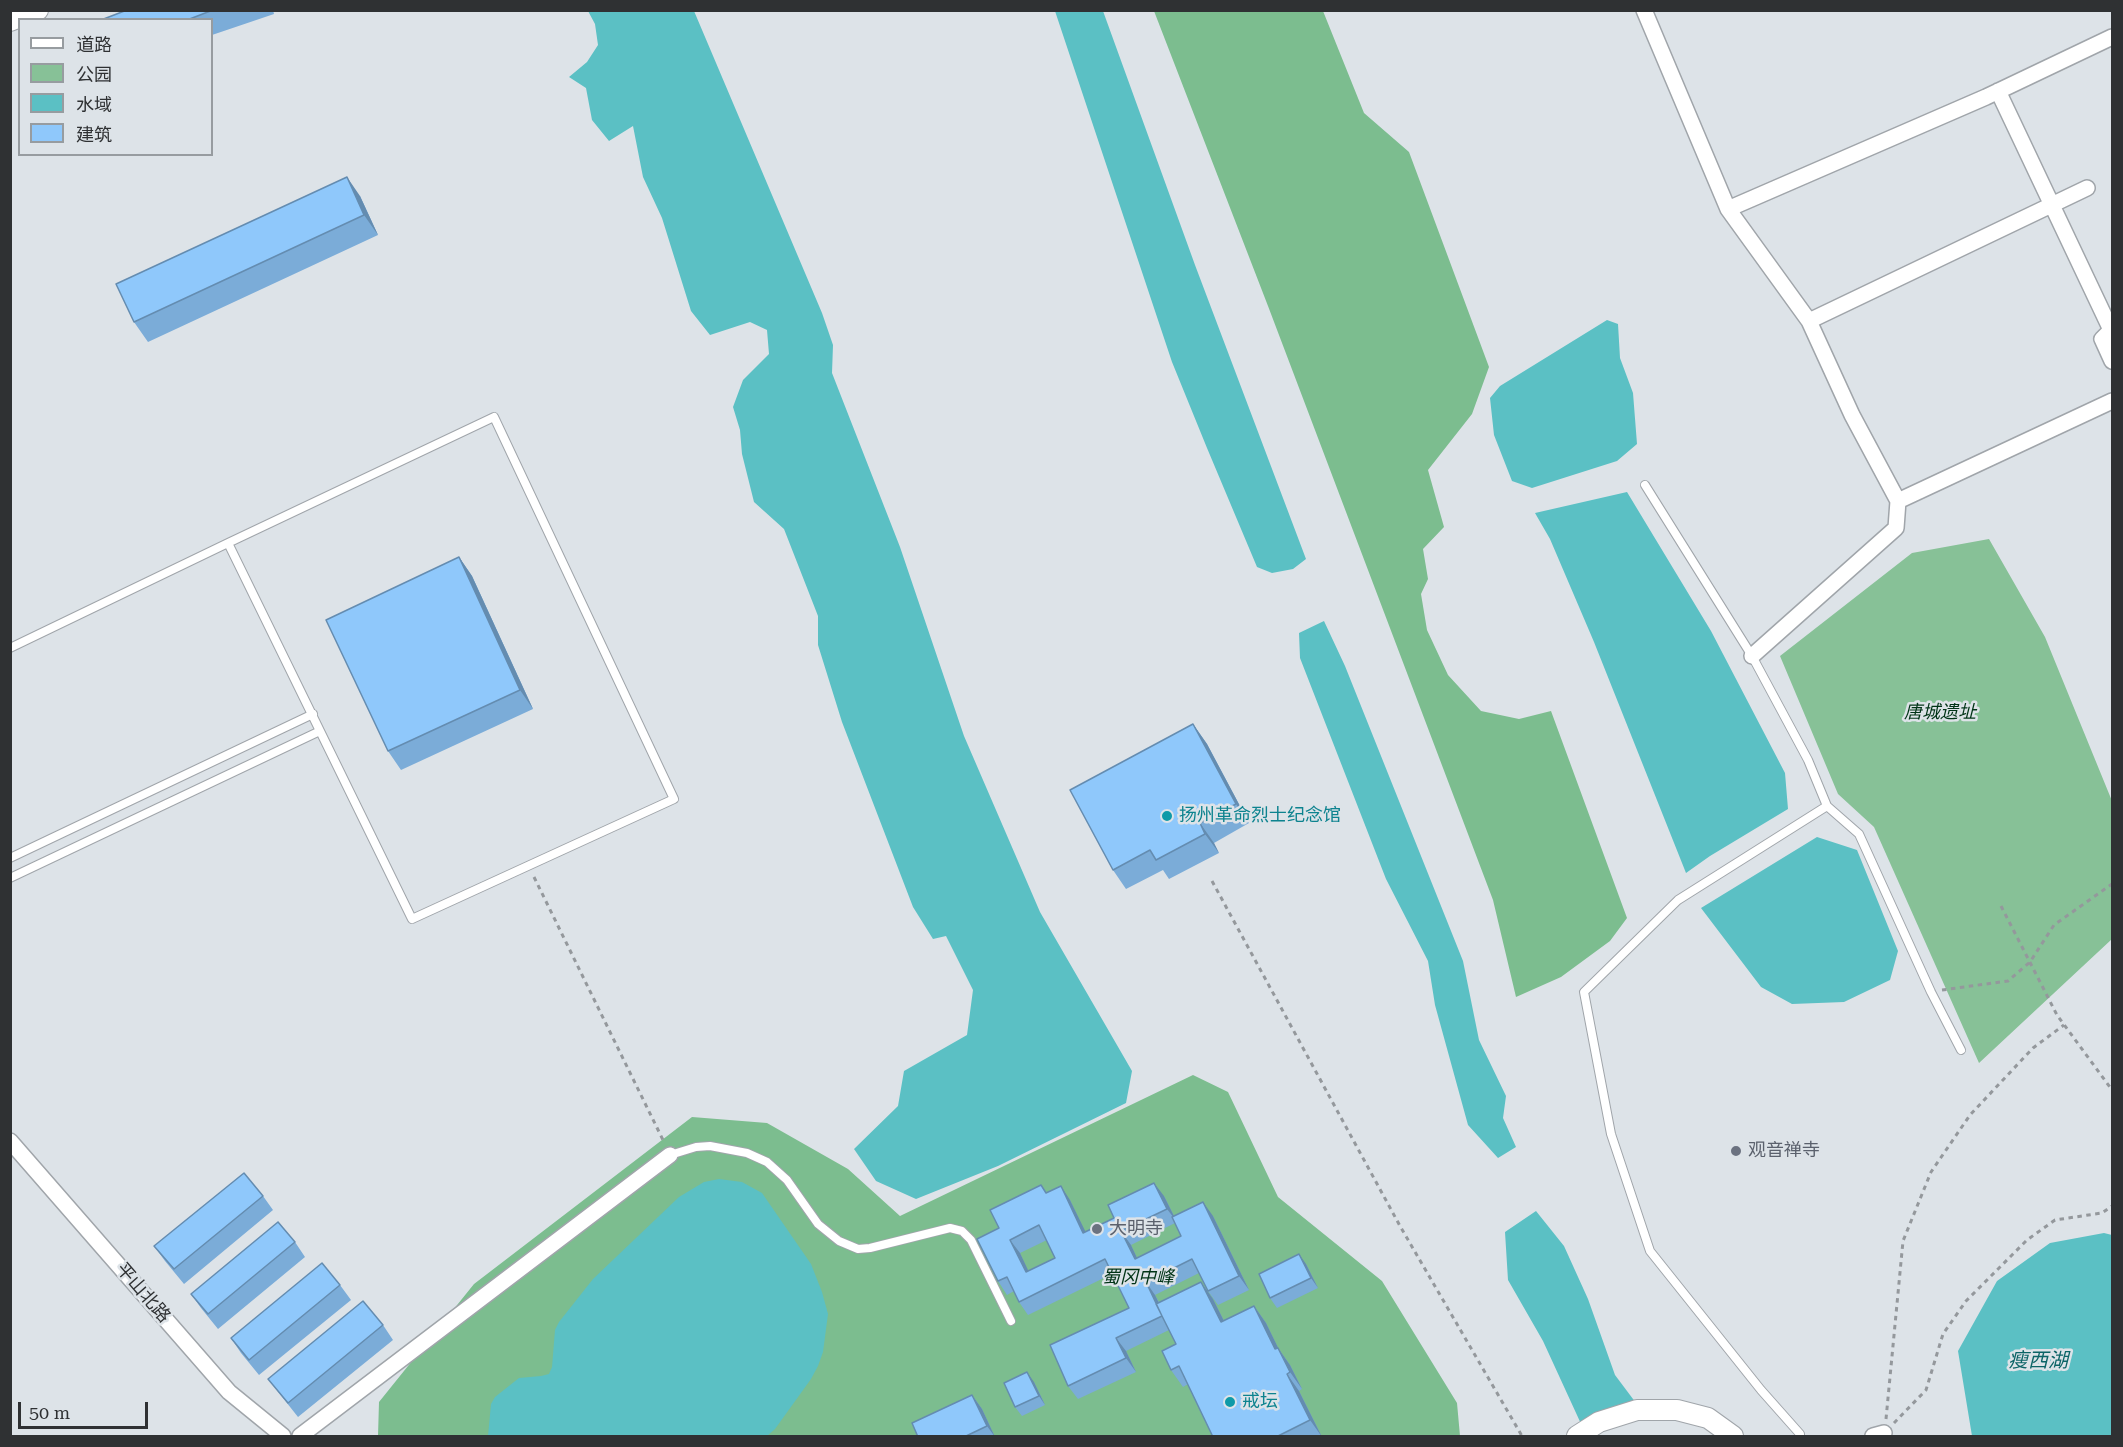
<!DOCTYPE html>
<html>
<head>
<meta charset="utf-8">
<style>
  body { margin:0 }
  #map { position:relative; width:2123px; height:1447px; overflow:hidden; background:#dde3e8; font-family:"Roboto Serif","Noto Sans SC",serif }
  canvas { display:block }
  .frame { position:absolute; inset:0; border:12px solid #2f3133; pointer-events:none }
  .legend { position:absolute; left:18px; top:18px; width:195px; height:138px; box-sizing:border-box; background:#dde3e8; border:2px solid #979ca0; margin:0; padding:8px 10px; list-style:none; font-size:18px; color:#2f3133 }
  .legend li { display:flex; align-items:center; gap:12px; height:30px }
  .legend b { width:30px; border:2px solid #979ca0 }
  .scale { position:absolute; left:18px; top:1402px; width:130px; height:27px; box-sizing:border-box; border:3px solid #2f3133; border-top:0; padding-left:8px; font-size:18px; line-height:21px; white-space:nowrap; color:#2f3133; -webkit-text-stroke:4px #dde3e8; paint-order:stroke }
</style>
</head>
<body>
<div id="map">
<canvas width="2123" height="1447"></canvas>
<div class="frame"></div>
<ul class="legend">
<li><b style="height:8px;background:#fff"></b>道路</li>
<li><b style="height:16px;background:#87c197"></b>公园</li>
<li><b style="height:16px;background:#5bc0c4"></b>水域</li>
<li><b style="height:16px;background:#8fc8fb"></b>建筑</li>
</ul>
<div class="scale">50 m</div>
</div>
<script>
const g = document.querySelector('canvas').getContext('2d');
g.lineJoin = 'round';
function fillPath(path, color) { g.fillStyle = color; g.fill(path, 'evenodd'); }
const poly = rows => new Path2D(rows.map(r => 'M' + r).join(''));
function stroke(path, color, width, dash) { g.strokeStyle = color; g.lineWidth = width; g.lineCap = dash ? 'butt' : 'round'; g.setLineDash(dash || []); g.stroke(path); }
function drawText(font, color, halo, rows, align = 'center') {
  g.font = font + ' "Roboto Serif","Noto Sans SC",serif'; g.lineWidth = 5; g.setLineDash([]); g.textBaseline = 'middle'; g.strokeStyle = halo; g.fillStyle = color; for (const [text, x, y, turn = 0] of rows) {
    g.save(); g.translate(x, y); g.rotate((+turn || 0) * Math.PI / 180); g.textAlign = isNaN(turn) ? turn : align; if (halo) g.strokeText(text, 0, 0); g.fillText(text, 0, 0); g.restore();
  }
}
fillPath(poly([
  [1989,539,2045,637,2112,801,2112,939,1979,1063,1874,827,1838,794,1780,656,1912,553]
]), '#87c197');
fillPath(poly([
  [1154,11,1323,11,1364,113,1409,152,1489,367,1472,414,1428,470,1444,527,1423,549,1428,579,1421,594,1427,630,1448,675,1481,711,1519,719,1551,711,1627,918,1610,941,1561,977,1516,997,1493,900,1268,306],
  [1193,1075,1228,1092,1278,1197,1382,1281,1457,1403,1460,1436,378,1436,379,1402,474,1284,692,1117,767,1123,848,1169,900,1216]
]), '#7cbd8f');
fillPath(poly([
  [588,11,694,11,822,313,833,345,832,373,900,547,964,736,1040,912,1132,1071,1126,1103,998,1166,916,1199,876,1181,854,1149,898,1106,904,1071,967,1035,973,990,946,936,933,939,913,907,842,722,818,645,818,616,784,529,754,502,742,454,740,430,733,407,743,380,769,354,767,330,750,322,710,335,691,311,662,218,643,177,633,126,609,141,592,120,586,88,569,77,587,62,598,45,595,24],
  [1055,11,1103,11,1195,265,1306,559,1293,569,1272,573,1257,567,1207,448,1172,362],
  [1607,320,1618,324,1620,358,1633,393,1637,444,1617,461,1532,488,1512,481,1494,435,1490,398,1500,386],
  [1627,492,1711,631,1785,773,1788,809,1710,856,1686,873,1594,642,1550,539,1535,513],
  [1324,621,1345,666,1463,961,1479,1040,1506,1096,1503,1118,1516,1147,1498,1158,1468,1125,1435,1005,1428,961,1386,879,1300,658,1299,633],
  [1817,837,1857,850,1898,951,1890,980,1844,1002,1792,1004,1761,987,1701,908],
  [719,1179,742,1182,762,1193,811,1264,822,1292,828,1314,823,1352,818,1366,811,1379,775,1429,767,1436,488,1436,491,1404,495,1397,519,1378,541,1376,549,1374,552,1367,555,1330,559,1322,593,1279,679,1197,704,1182],
  [1536,1211,1564,1246,1588,1299,1615,1375,1636,1403,1582,1426,1543,1341,1508,1280,1505,1232],
  [2104,1233,2112,1235,2112,1436,1972,1436,1958,1351,1997,1281,2050,1243]
]), '#5bc0c4');
const service = poly([
  [1645,485,1752,656,1808,760,1827,806,1859,834,1931,992,1961,1050],
  [10,648,228,543,494,417,674,799,412,919,228,543],
  [10,858,313,714],
  [10,878,320,731],
  [670,1155,696,1147,710,1146,747,1153,767,1162,787,1180,818,1224,839,1241,858,1249,870,1248,950,1228,962,1231,971,1240,1011,1321],
  [1800,1436,1800,1434,1761,1390,1650,1251,1611,1134,1584,992,1678,900,1827,806]
]);
const minor = poly([
  [1644,10,1728,209,1809,321,1852,415,1898,501,1896,528,1752,656],
  [1998,91,2111,330,2102,339,2112,361],
  [1728,209,1986,97,2112,37],
  [1809,321,2087,188],
  [1898,501,2112,401],
  [10,1141,229,1392,283,1436],
  [300,1436,670,1155],
  [1873,1436,1884,1433]
]);
const tertiary = poly([
  [10,21,38,10],
  [1577,1436,1599,1422,1637,1410,1677,1410,1708,1418,1733,1436]
]);
stroke(service, '#a0a5aa', 10);
stroke(minor, '#a0a5aa', 18);
stroke(tertiary, '#a0a5aa', 22);
stroke(poly([
  [534,877,663,1140],
  [1212,881,1400,1226,1522,1436],
  [2001,906,2057,1015,2112,1090],
  [1942,990,2008,981,2030,962,2054,925,2112,884],
  [1886,1419,1903,1241,1931,1172,1970,1115,2033,1048,2064,1025],
  [1894,1423,1926,1390,1943,1334,1966,1301,2027,1240,2055,1220,2102,1213,2112,1206]
]), '#94989c', 3, [4.5, 4.5]);
stroke(service, '#fff', 8);
stroke(minor, '#fff', 15);
stroke(tertiary, '#fff', 20);
fillPath(poly([
  [127,10,273,10,274,14,212,35,212,20,101,20],
  [360,196,378,235,148,342,134,322],
  [459,557,472,576,533,709,401,770,388,751],
  [1193,724,1207,744,1249,823,1214,843,1219,853,1169,879,1163,870,1126,889,1113,870],
  [1041,1185,1047,1193,1070,1200,1085,1232,1164,1196,1174,1216,1213,1216,1249,1290,1218,1305,1208,1291,1199,1273,1155,1295,1159,1302,1201,1282,1213,1299,1224,1321,1254,1306,1266,1323,1278,1348,1290,1365,1302,1389,1299,1391,1322,1437,1213,1437,1188,1384,1183,1387,1171,1370,1176,1344,1169,1330,1126,1351,1136,1372,1078,1399,1068,1386,1129,1308,1112,1274,1028,1315,1019,1302,1014,1291,1007,1295,998,1281,999,1228],
  [1175,1223,1181,1236,1137,1258,1131,1245],
  [1047,1240,1055,1258,1028,1271,1020,1253],
  [263,1196,273,1210,184,1284,165,1261,154,1246],
  [295,1242,305,1257,218,1329,201,1308,191,1294],
  [1306,1264,1318,1288,1277,1308,1270,1298],
  [340,1285,351,1300,259,1375,241,1353,231,1338],
  [383,1325,393,1340,298,1417,279,1393,268,1379],
  [1034,1382,1045,1405,1022,1416,1015,1407],
  [972,1395,982,1409,995,1437,918,1437]
]), '#7bacd8');
fillPath(poly([
  [347,177,360,196,378,235,364,215],
  [459,557,472,576,533,709,520,690],
  [1193,724,1207,744,1249,823,1236,804],
  [1200,823,1214,843,1219,853,1205,834],
  [1154,1183,1164,1196,1177,1222,1167,1209],
  [1061,1186,1070,1200,1093,1247,1083,1233],
  [1203,1202,1213,1216,1249,1290,1239,1276],
  [1121,1231,1131,1245,1144,1273,1135,1259],
  [1010,1240,1020,1253,1035,1285,1026,1272],
  [1299,1254,1306,1264,1318,1288,1311,1278],
  [1146,1282,1155,1295,1172,1329,1162,1315],
  [1201,1282,1213,1299,1233,1339,1221,1322],
  [1254,1306,1266,1323,1287,1366,1275,1349],
  [1116,1338,1126,1351,1136,1372,1126,1358],
  [1278,1348,1290,1365,1302,1389,1290,1372],
  [1027,1372,1034,1382,1045,1405,1039,1396],
  [1287,1374,1299,1391,1322,1437,1310,1420],
  [972,1395,982,1409,995,1437,987,1426]
]), '#648cb0');
const building = poly([
  [127,10,213,10,187,20,101,20,127,10],
  [347,177,364,215,134,322,116,284,347,177],
  [459,557,520,690,388,751,326,620,459,557],
  [1193,724,1236,804,1200,823,1205,834,1156,860,1150,850,1113,870,1070,790,1193,724],
  [244,1173,263,1196,174,1269,154,1246,244,1173],
  [1154,1183,1167,1209,1121,1231,1135,1259,1181,1236,1172,1217,1203,1202,1239,1276,1208,1291,1192,1259,1146,1282,1162,1316,1116,1338,1126,1358,1068,1386,1050,1345,1129,1308,1105,1259,1019,1302,1007,1277,998,1281,977,1239,999,1228,990,1210,1041,1185,1046,1193,1061,1186,1083,1233,1114,1218,1108,1205,1154,1183],
  [1039,1225,1055,1258,1026,1272,1010,1240,1039,1225],
  [278,1222,295,1242,208,1314,191,1294,278,1222],
  [1299,1254,1311,1278,1270,1298,1259,1274,1299,1254],
  [322,1263,340,1285,249,1360,231,1338,322,1263],
  [1201,1282,1221,1322,1254,1306,1275,1349,1278,1348,1290,1372,1287,1374,1310,1420,1276,1437,1213,1437,1179,1366,1171,1370,1162,1351,1176,1344,1156,1304,1201,1282],
  [363,1301,383,1325,288,1403,268,1379,363,1301],
  [1027,1372,1039,1396,1015,1407,1004,1383,1027,1372],
  [972,1395,987,1426,964,1437,918,1437,912,1423,972,1395]
]);
fillPath(building, '#8fc8fb');
stroke(building, '#648cb0', 1.5);
for (const [x, y, r, color] of [
  [1167,816,6,"#0f9aa8"],
  [1736,1151,6,"#6b7280"],
  [1097,1229,6,"#6b7280"],
  [1230,1402,6,"#0f9aa8"]
]) { const dot = new Path2D(); dot.arc(x, y, r, 0, 2 * Math.PI); g.fillStyle = color; g.fill(dot); stroke(dot, '#dde3e8', 2); }
drawText('italic 18px', '#003316', '#dde3e8', [
  ["唐城遗址",1940,713],
  ["蜀冈中峰",1138,1278]
]);
drawText('18px', '#0d838f', '#dde3e8', [
  ["扬州革命烈士纪念馆",1179,816],
  ["戒坛",1242,1402]
], 'left');
drawText('18px', '#5b616d', '#dde3e8', [
  ["观音禅寺",1748,1151],
  ["大明寺",1109,1229]
], 'left');
drawText('18px', '#2f3133', '#dde3e8', [
  ["平山北路",143,1293,49]
]);
drawText('italic 20px', '#0c6467', '#dde3e8', [
  ["瘦西湖",2038,1361]
]);
</script>
</body>
</html>
